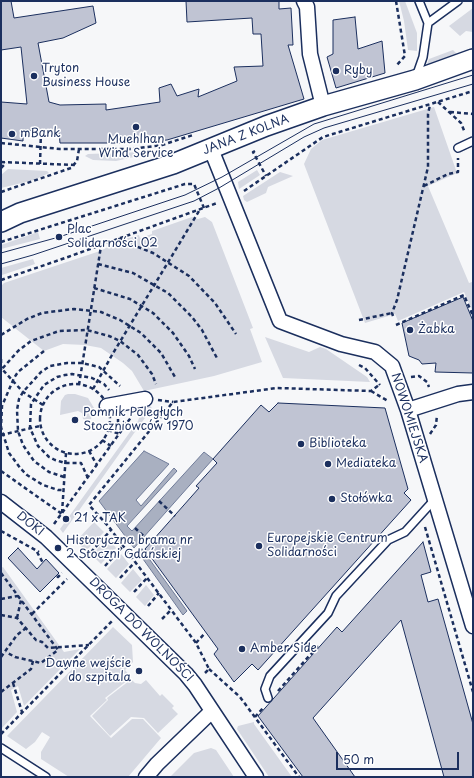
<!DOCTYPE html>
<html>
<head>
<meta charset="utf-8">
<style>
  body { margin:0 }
  #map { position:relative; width:474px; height:778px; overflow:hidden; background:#f6f7f9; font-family:"Playpen Sans",sans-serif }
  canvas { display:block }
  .frame { position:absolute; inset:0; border:2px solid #1b2f5e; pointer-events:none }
  .scale { position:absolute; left:336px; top:752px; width:123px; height:18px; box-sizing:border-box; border:2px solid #1b2f5e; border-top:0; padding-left:5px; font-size:12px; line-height:14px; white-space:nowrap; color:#1b2f5e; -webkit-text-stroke:3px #fff; paint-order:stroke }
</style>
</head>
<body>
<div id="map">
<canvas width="474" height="778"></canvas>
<div class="frame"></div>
<div class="scale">50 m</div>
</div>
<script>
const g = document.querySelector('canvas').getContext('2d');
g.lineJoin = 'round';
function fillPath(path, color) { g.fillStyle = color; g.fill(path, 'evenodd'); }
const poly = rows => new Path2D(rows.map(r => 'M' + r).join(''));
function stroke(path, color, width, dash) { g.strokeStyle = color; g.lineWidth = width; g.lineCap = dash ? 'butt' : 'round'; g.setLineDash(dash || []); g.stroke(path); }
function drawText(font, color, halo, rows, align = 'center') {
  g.font = font + ' "Playpen Sans",sans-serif'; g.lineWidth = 3; g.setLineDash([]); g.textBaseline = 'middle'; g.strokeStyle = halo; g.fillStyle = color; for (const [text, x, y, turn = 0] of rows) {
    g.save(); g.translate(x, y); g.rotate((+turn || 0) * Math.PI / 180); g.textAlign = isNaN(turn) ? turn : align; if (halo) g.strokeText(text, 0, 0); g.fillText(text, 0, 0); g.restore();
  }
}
fillPath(poly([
  [399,1,405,1,417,33,417,51,408,50,404,21],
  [473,8,473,32,466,31,460,36,449,26],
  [453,50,459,56,426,66,429,59],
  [434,107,457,173,428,186,469,283,472,282,473,284,473,312,464,292,398,321,395,314,365,323,304,164,311,149,322,140],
  [144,152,147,154,116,161,93,160,85,156,88,154],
  [8,169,47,171,49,173,34,180,1,188,1,175],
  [257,170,260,175,239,189,238,182],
  [280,172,293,176,268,187,266,193,247,202,244,200,243,196],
  [192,217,198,219,205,217,212,222,253,328,250,329,262,362,214,376,144,391,132,371,123,363,101,348,85,345,63,344,44,351,1,317,1,286,4,283,100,251,122,240,139,235,140,238,152,234,152,231],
  [38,232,40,239,1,249,1,245],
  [33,259,35,264,2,275,1,274,1,268],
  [265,337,309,352,320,347,326,349,367,377,370,382,283,378],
  [68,394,75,394,88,398,94,408,91,419,87,420,83,419,82,413,78,411,60,415,61,401,65,395],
  [145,401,152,408,63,533,60,529,138,421],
  [94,522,104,532,86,551,76,541],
  [108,537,116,548,101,564,92,555],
  [121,554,129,564,116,578,107,569],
  [3,567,64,652,80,649,24,706,18,686,11,690,17,712,1,729,1,568],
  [133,569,142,580,130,592,121,583],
  [146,585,154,595,145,606,136,597],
  [113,627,132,645,133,662,125,670,129,675,128,680,105,698,107,700,90,716,111,738,132,719,143,719,161,738,128,777,69,777,41,759,41,752,50,737,42,732,35,742,26,749,7,736],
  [129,677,135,683,141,684,146,680,160,696,162,694,174,706,172,708,178,714,158,733,144,718,131,717,110,736,92,716,108,700,107,698,129,681],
  [254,722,254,724,292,777,269,777,237,729,238,726],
  [211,748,216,750,234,777,170,777,194,753]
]), '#d6d9e2');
const water = poly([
  [144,451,169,464,136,500,141,506,174,468,177,471,127,526,132,531,204,452,213,459,134,548,99,501,144,451],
  [142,549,187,611,183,615,138,552,142,549]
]);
fillPath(water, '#a9b0c1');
stroke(water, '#707c99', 1);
const building = poly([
  [1,1,11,1,14,18,93,6,96,23,63,38,38,43,49,102,60,105,106,104,106,110,160,102,159,88,171,84,177,96,199,89,198,97,237,81,234,67,263,66,261,34,253,34,252,18,187,22,186,1,279,1,279,9,291,8,293,45,288,45,304,99,167,140,118,143,60,143,59,132,23,130,23,141,1,138,1,102,27,104,21,47,1,50,1,1],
  [355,17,358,49,382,41,385,73,336,88,327,57,333,54,333,20,355,17],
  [463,297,473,321,473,373,435,372,436,363,422,364,419,360,409,356,402,323,463,297],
  [278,403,385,408,408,489,404,493,411,500,258,670,252,664,234,682,214,654,218,649,145,549,199,488,196,486,217,463,213,459,261,405,269,412,278,403],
  [423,542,431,572,421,575,428,602,438,599,473,724,473,777,444,777,401,620,313,718,355,777,303,777,258,716,337,627,342,632,423,542],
  [18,548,37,569,46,559,59,573,40,592,8,558,18,548]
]);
fillPath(building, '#c0c4d3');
stroke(building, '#1b2f5e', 1);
const lane = poly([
  [428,23,458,1],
  [416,77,423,57,428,23,419,1],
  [458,148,473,141],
  [268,698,265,689,270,676,328,613,336,596,388,540,405,532,435,499],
  [1,748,46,777]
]);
const street = poly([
  [304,1,307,7,310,54,323,106],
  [211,149,280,321,341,344,375,352,392,366,408,410,473,626],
  [107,406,145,399],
  [408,410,458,394,473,392],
  [1,502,46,537,186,674,195,685,256,777],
  [146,777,157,764,212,711]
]);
const secondary = poly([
  [1,222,20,213,173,164,266,126,323,106,415,80,473,59]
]);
stroke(lane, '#1b2f5e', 10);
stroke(street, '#1b2f5e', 17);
stroke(secondary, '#1b2f5e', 22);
stroke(poly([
  [396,1,405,56,396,66],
  [438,102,461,123,465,133],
  [450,112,473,114],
  [1,143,60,149,132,149,162,145,193,135],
  [255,151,253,152,266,176],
  [1,162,75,165],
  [40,164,41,131],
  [1,168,6,163],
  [424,186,448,174,458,172,458,158],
  [244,191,323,137,473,91],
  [1,192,71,168,77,161,79,149],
  [118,239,153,253,189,276,215,303,236,334],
  [1,242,185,184,194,184,204,208],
  [98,264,133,273,168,293,192,317,202,330,218,360],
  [1,280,68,257,217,203],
  [94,288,130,299,153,313,173,333,189,356,195,369],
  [393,316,392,313,397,300,428,167,428,114,430,105],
  [359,320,392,313],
  [396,325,464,295,473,316],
  [1,335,27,319,42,313,74,309,101,312,120,320,141,333,161,353,175,377],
  [44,351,18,372,14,378,2,406,1,427,9,453,21,469,27,475,43,485,58,490,63,490],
  [1,359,1,372],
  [359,365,365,368,380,385],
  [411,377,419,376,427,382,429,387],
  '40 419a35 35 0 1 1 70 0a35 35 0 1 1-70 0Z',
  [79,385,101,246],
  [93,389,112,355,199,211],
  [371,391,388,401],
  [158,400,173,402],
  [43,405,23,392,2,369,18,351,31,341,59,331,87,330,109,336,120,341,138,355,152,374,156,384],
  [118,419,118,422,127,424],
  [108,430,120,434],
  [430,434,436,425,437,415],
  [1,435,40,426],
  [102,440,111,446],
  [89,451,97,465],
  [1,471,62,514],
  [64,477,49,472,34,461,23,445,18,431,17,410,19,399,23,392,41,372,50,366,67,363,82,363,99,367,120,386],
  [88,478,81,463,65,463,55,460,49,457,38,446,30,428,31,404,44,385,57,377,65,375,72,374,92,378,104,384,109,390],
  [159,501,175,516],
  [62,513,66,453],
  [54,524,132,416],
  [425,527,473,692],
  [135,528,151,543],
  [1,531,39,552],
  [37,552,43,563],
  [91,552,111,530],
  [105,566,123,546],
  [1,573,58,650,41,663,15,657,6,652],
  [57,576,58,577,62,573],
  [120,578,135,562],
  [134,592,147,578],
  [1,599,18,596],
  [148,606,159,593],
  [32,614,67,579],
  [1,615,17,618,36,640,42,642,48,648,89,645],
  [17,618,21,600],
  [162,619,172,609],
  [196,643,205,633],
  [1,657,17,635,26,628],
  [209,669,240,697,299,777],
  [205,673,209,669,196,643,109,527,89,505,173,402,277,388,371,391,379,385],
  [13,683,22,712],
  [278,691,317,647,317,643],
  [1,692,31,669,33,661],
  [255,717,263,708],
  [1,734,112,621]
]), '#1b2f5e', 2.5, [4, 3]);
stroke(lane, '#fff', 7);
stroke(street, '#fff', 14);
stroke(secondary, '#fff', 19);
stroke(poly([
  [1,253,59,237,185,195,222,177,314,124,473,75],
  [1,264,33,255,194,201,219,188,304,137,324,128,473,84]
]), '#1b2f5e', 1);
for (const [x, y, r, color] of [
  [336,71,4,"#1b2f5e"],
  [34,76,4,"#1b2f5e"],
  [136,127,4,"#1b2f5e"],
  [12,134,4,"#1b2f5e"],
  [59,237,4,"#1b2f5e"],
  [410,330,4,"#1b2f5e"],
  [75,420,4,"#1b2f5e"],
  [301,444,4,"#1b2f5e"],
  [328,464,4,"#1b2f5e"],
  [332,499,4,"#1b2f5e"],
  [66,519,4,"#1b2f5e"],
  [259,546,4,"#1b2f5e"],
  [58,548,4,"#1b2f5e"],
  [242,649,4,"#1b2f5e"],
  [139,671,4,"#1b2f5e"]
]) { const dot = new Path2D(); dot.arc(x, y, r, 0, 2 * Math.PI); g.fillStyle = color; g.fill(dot); stroke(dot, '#fff', 1.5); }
drawText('12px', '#1b2f5e', '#fff', [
  ["Tryton",42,69],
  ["Business House",42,83],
  ["Ryby",344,71],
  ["mBank",20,134],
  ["Muehlhan",136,140,"center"],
  ["Wind Service",136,154,"center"],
  ["Plac",67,230],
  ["Solidarności 02",67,244],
  ["Żabka",418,330],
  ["Pomnik Poległych",83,413],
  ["Stoczniowców 1970",83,427],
  ["Biblioteka",309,444],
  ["Mediateka",336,464],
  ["Stołówka",340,499],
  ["21 x TAK",74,519],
  ["Europejskie Centrum",267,539],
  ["Solidarności",267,553],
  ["Historyczna brama nr",66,541],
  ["2 Stoczni Gdańskiej",66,555],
  ["Amber Side",250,649],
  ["Dawne wejście",131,664,"right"],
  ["do szpitala",131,678,"right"]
], 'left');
drawText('12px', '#1b2f5e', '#fff', [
  ["JANA Z KOLNA",246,135,-21],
  ["NOWOMIEJSKA",409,418,72],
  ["DOKI",30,524,39],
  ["DROGA DO WOLNOŚCI",141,630,45]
]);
</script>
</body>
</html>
